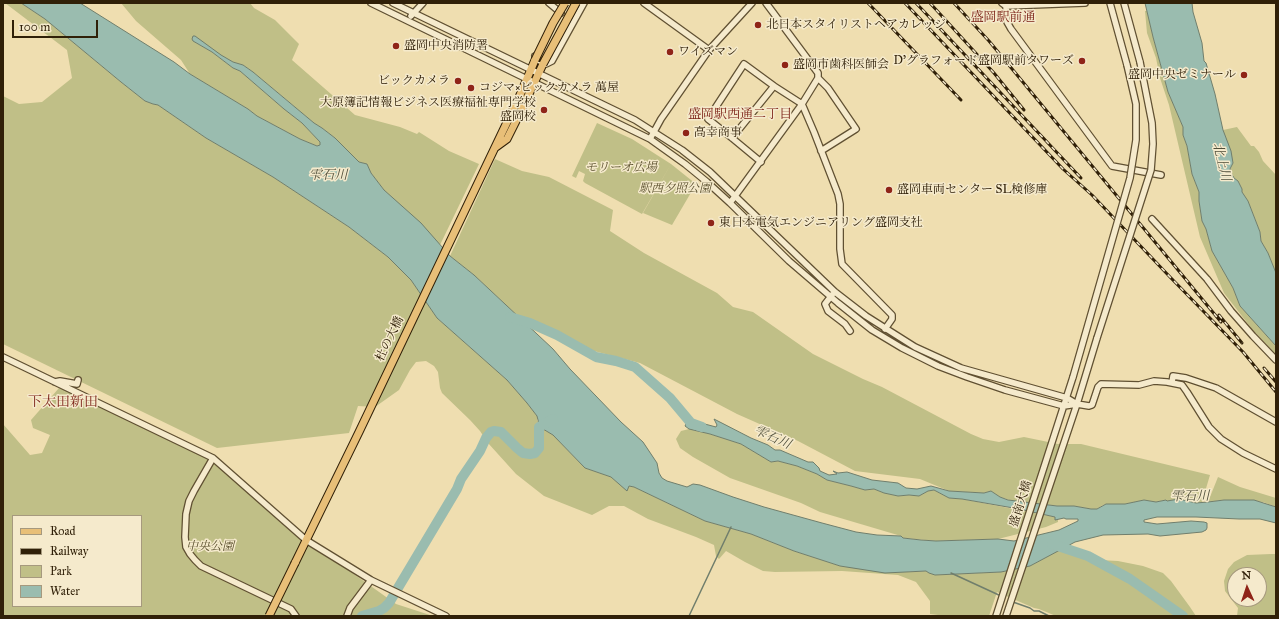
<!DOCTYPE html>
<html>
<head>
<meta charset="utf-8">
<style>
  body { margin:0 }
  #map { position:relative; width:1279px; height:619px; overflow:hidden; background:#efdeb0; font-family:"IM FELL Great Primer",serif }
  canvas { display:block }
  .frame { position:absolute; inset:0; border:4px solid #302008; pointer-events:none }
  .legend { position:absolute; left:12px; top:515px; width:130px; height:92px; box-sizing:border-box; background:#f5eacc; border:1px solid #a6997e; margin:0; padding:5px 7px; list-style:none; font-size:12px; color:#302008 }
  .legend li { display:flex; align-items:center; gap:8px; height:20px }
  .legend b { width:20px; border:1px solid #a6997e }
  .north { position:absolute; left:1227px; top:567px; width:40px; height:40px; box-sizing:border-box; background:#f5eacc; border:1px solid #a6997e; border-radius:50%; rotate:357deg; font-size:11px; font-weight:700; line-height:16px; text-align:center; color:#302008 }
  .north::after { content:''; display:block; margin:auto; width:14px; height:18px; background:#8f2418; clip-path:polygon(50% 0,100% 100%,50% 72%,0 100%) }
  .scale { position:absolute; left:12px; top:20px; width:86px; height:18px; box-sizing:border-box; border:2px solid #302008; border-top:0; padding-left:5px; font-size:12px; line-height:14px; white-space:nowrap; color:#302008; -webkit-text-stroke:3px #f5eacc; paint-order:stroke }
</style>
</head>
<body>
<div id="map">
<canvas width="1279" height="619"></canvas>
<div class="frame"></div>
<ul class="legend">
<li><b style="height:5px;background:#e8bf78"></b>Road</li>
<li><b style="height:5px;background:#302008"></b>Railway</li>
<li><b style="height:11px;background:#c0bf87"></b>Park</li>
<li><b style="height:11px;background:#9abcaf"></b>Water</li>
</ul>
<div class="north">N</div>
<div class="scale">100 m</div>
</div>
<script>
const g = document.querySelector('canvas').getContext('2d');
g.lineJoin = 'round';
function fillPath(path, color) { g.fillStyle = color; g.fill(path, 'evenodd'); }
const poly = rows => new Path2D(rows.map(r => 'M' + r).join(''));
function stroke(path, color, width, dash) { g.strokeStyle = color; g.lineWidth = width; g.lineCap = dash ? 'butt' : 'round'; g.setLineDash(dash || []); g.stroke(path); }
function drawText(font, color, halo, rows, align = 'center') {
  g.font = font + ' "IM FELL Great Primer","Noto Serif JP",serif'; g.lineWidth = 3; g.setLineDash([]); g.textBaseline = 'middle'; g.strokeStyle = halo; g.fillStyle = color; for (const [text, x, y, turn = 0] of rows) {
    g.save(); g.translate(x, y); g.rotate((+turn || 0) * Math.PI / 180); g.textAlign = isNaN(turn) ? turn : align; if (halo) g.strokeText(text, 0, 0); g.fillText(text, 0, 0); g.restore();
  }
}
fillPath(poly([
  [5,3,21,3,45,19,121,82,145,101,153,104,158,105,206,138,273,177,349,227,388,257,411,280,437,318,507,380,527,403,537,416,537,420,543,429,553,435,585,468,611,477,627,490,629,486,634,487,705,521,751,534,794,551,840,566,911,572,926,571,935,575,1001,572,1030,566,1065,547,1088,554,1099,560,1118,561,1143,566,1163,573,1171,581,1190,607,1196,616,1056,616,1039,609,1034,608,997,592,989,616,946,616,930,614,930,601,916,582,898,575,842,571,775,572,763,571,745,562,726,551,719,559,716,556,714,545,696,537,648,519,624,506,609,506,592,515,544,496,516,474,488,443,480,431,470,420,442,393,440,388,438,372,434,366,426,361,416,362,410,370,399,390,375,407,358,406,349,433,217,448,3,344,3,96,19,104,42,102,72,78,67,50],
  [121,3,250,3,254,8,275,20,299,44,292,60,355,115,400,127,417,134,419,132,449,151,479,164,440,245,384,190,371,173,367,164,359,162,335,138,322,128,314,123,253,72,243,65,233,62,193,41,212,52,233,68,240,71,284,109,302,123,320,142,320,145,317,146,300,139,257,116,248,109,190,74,181,60,136,21],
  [1145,11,1147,11,1153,37,1168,92,1183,127,1183,135,1187,146,1192,174,1199,192,1199,201,1202,221,1206,229,1212,251,1233,288,1240,306,1276,346,1276,355,1252,329,1224,293,1200,237,1169,105,1160,78,1156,58,1147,33],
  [597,123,632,139,671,164,642,214,585,183,583,181,585,174,579,171,576,178,572,176],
  [1237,127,1251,146,1254,146,1259,152,1263,161,1276,175,1276,273,1268,253,1261,241,1260,232,1248,201,1242,192,1242,189,1238,181,1233,177,1230,170,1233,163,1223,130],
  [495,159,522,171,549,177,613,210,610,231,644,253,717,293,733,307,753,312,813,354,863,379,882,387,971,434,983,439,999,442,1024,437,1058,444,1081,444,1210,475,1202,502,1196,503,1179,499,1167,501,1166,500,1156,502,1144,500,1125,504,1108,504,1103,505,1097,509,1091,509,1074,506,1057,506,1030,502,1016,502,1000,497,991,491,984,493,949,491,920,479,855,471,798,441,737,414,640,363,594,351,573,340,521,319,474,275,450,256],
  [671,164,696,184,672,225,643,213],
  [59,388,69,392,70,391,213,458,306,540,396,604,433,616,3,616,3,424,30,455,42,453,50,435,33,428,31,420],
  [13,516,141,516,141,606,13,606],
  [689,429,710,434,741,444,771,462,778,461,797,466,817,474,827,480,851,486,865,490,874,489,884,493,898,496,909,495,919,496,928,491,934,490,949,498,962,499,1055,517,1055,520,1058,520,1058,522,1046,527,998,539,936,541,903,538,901,536,820,512,801,503,730,478,693,457,680,448,676,439,681,431],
  [1218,477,1240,487,1276,498,1276,507,1263,502,1224,500,1208,502],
  [1271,554,1276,554,1276,616,1237,616,1238,608,1225,591,1224,581,1228,569,1234,562,1247,555],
  [1235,575,1259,575,1259,599,1235,599]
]), '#c0bf87');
const water = poly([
  [21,3,80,3,174,62,190,74,248,109,257,116,300,139,317,146,320,145,320,142,302,123,284,109,240,71,233,68,212,52,193,41,192,39,193,36,195,36,221,55,233,62,243,65,253,72,314,123,322,128,335,138,359,162,367,164,371,173,384,190,421,223,450,256,474,275,553,349,570,369,621,422,643,442,657,463,659,473,662,478,667,481,687,487,693,484,700,485,733,497,764,507,822,523,856,532,877,535,901,536,903,538,921,540,936,541,998,539,1014,541,1059,530,1078,521,1078,519,1066,519,1064,518,1055,520,1055,517,1019,509,962,499,949,498,934,490,928,491,919,496,909,495,898,496,884,493,874,489,865,490,851,486,827,480,817,474,797,466,778,461,771,462,741,444,710,434,689,429,685,426,686,424,692,419,701,423,716,427,717,425,714,419,751,438,768,445,775,450,780,450,808,462,813,462,819,468,820,471,829,475,837,474,833,471,838,473,847,472,872,480,898,483,906,488,917,489,931,486,949,491,984,493,991,491,1000,497,1008,500,1057,506,1074,506,1091,509,1097,509,1106,504,1125,504,1144,500,1156,502,1166,500,1167,501,1179,499,1196,503,1208,502,1224,500,1254,500,1276,507,1276,523,1260,519,1239,519,1196,517,1157,517,1144,520,1144,522,1157,524,1191,521,1204,522,1207,523,1207,528,1206,530,1202,532,1160,536,1148,534,1103,535,1075,542,1030,566,1001,572,935,575,929,573,926,571,885,573,840,566,794,551,751,534,705,521,634,487,629,486,627,491,611,477,585,468,553,435,543,429,539,424,537,416,527,403,507,380,437,318,411,280,388,257,349,227,273,177,206,138,158,105,153,104,145,101,121,82,45,19,21,3],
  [1145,3,1192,3,1193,12,1202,43,1204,61,1206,63,1215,94,1223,130,1231,151,1233,163,1230,169,1231,173,1234,178,1238,181,1242,189,1242,192,1248,201,1260,232,1261,241,1268,253,1276,273,1276,346,1240,306,1233,288,1212,251,1206,229,1202,221,1199,201,1199,192,1192,174,1187,146,1183,135,1183,127,1168,92,1153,37,1145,3]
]);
fillPath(water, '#9abcaf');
stroke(water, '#707e6c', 1);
stroke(poly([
  [951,573,1001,596],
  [1013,602,1030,608,1034,611,1039,611,1049,616],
  [689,616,731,527]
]), '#707e6c', 1.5);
stroke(poly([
  [510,317,530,323,557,335,596,357,616,361,635,367,670,398,691,423,702,427],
  [1052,544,1088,556,1130,579,1183,616],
  [362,616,379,611,384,608,389,603,457,489,461,479,480,451,486,438,491,432,494,431,501,432,517,448,523,453,530,454,535,453,539,448,539,427,553,419]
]), '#9abcaf', 10);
const minor = poly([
  [371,3,650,139,685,164,707,182,730,203,789,261,838,303,872,330,902,348,938,366,967,377,1005,390,1064,406,1077,404],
  [393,3,635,120,682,150,710,172,835,292,866,316,915,347,961,368,1067,398,1077,404,1089,406,1092,405,1098,387,1101,384,1139,385,1154,381,1167,382,1182,385,1187,392,1209,427,1221,439,1243,453,1276,469],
  [549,3,561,13],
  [644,3,709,50],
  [1002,3,1006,6,1085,3],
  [1110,3,1127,65],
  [1124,3,1140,62],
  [1006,6,1007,22,1011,29,1112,166,1161,175],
  [411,16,423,3],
  [535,56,536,59,546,64,552,61,584,3],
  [818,78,828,88,856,129,821,151],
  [732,138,774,86],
  [650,139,661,119,709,50,752,3],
  [761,162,732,138,708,119,744,64,774,86,802,104,814,132,838,194,840,204,840,249,842,264,892,315,892,319,885,329],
  [730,203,802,104,818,78,818,73,766,3],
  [1152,219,1207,279,1231,311,1253,336,1276,360],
  [832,295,825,304,828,311,845,324,850,331],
  [3,357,213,458,306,540,371,580,446,616],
  [55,382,60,381,77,384,78,380],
  [1172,383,1173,376,1186,378,1216,388,1276,422],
  [213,458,194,491,189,501,186,514,185,537,186,547,190,554,195,560,201,566,291,609,296,616],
  [347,616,350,608,371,580],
  [996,616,1073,377],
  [1006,616,1077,404,1097,338]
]);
const major = poly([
  [496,147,507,139,520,113,543,64],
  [295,563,359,432,520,95,535,60]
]);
stroke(minor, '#605032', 8);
stroke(major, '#302008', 9);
stroke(minor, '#f5eacc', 5.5);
stroke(major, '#e8bf78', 7);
const rail = poly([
  [868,3,961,100],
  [905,3,1063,169,1092,195,1170,277,1243,352,1276,392],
  [916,3,1081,178],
  [930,3,994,73,1024,110],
  [954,3,989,41,1221,322],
  [1219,315,1242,343],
  [1264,368,1276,382]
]);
stroke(rail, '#302008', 3);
stroke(rail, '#f5eacc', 1.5, [4.5]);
const minorBridge = poly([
  [1097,338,1151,170,1153,144,1152,123,1140,62],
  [1073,377,1130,178,1136,140,1136,104,1127,65]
]);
const majorBridge = poly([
  [535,60,553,23,565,3],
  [543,64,576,3],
  [269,616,295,563]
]);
stroke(minorBridge, '#605032', 8, []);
stroke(majorBridge, '#302008', 9, []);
stroke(minorBridge, '#f5eacc', 5.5);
stroke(majorBridge, '#e8bf78', 7);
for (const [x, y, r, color] of [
  [758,25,4,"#8f2418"],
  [396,46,4,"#8f2418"],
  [670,52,4,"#8f2418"],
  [1082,61,4,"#8f2418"],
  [785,65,4,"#8f2418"],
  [1244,75,4,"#8f2418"],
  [458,81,4,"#8f2418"],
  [471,88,4,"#8f2418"],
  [544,110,4,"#8f2418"],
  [686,133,4,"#8f2418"],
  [889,190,4,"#8f2418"],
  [711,223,4,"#8f2418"]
]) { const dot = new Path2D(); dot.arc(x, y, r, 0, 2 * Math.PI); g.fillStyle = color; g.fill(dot); stroke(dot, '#f5eacc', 1.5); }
drawText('12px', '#302008', '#f5eacc', [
  ["北日本スタイリストヘアカレッジ",766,25],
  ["盛岡中央消防署",404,46],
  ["ワイズマン",678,52],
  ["D'グラフォード盛岡駅前タワーズ",1074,61,"right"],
  ["盛岡市歯科医師会",793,65],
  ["盛岡中央ゼミナール",1236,75,"right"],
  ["ビックカメラ",450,81,"right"],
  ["コジマ×ビックカメラ 萬屋",479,88],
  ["大原簿記情報ビジネス医療福祉専門学校",536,103,"right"],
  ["盛岡校",536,117,"right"],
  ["高幸商事",694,133],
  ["盛岡車両センター SL検修庫",897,190],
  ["東日本電気エンジニアリング盛岡支社",719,223]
], 'left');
drawText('italic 12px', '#5b502e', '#f5eacc', [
  ["モリーオ広場",621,168],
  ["駅西夕照公園",675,189],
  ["中央公園",210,547]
]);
drawText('12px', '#302008', '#f5eacc', [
  ["杜の大橋",390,339,-64],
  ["盛南大橋",1021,504,-72]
]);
drawText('13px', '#7a1f14', '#f5eacc', [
  ["盛岡駅前通",1003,18],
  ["盛岡駅西通二丁目",740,115]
]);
drawText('italic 13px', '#504f3a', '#f5eacc', [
  ["北上川",1221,162,76],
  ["雫石川",328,176],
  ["雫石川",772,438,24],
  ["雫石川",1190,497,-1]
]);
drawText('14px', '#7a1f14', '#f5eacc', [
  ["下太田新田",63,403]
]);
</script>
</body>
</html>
